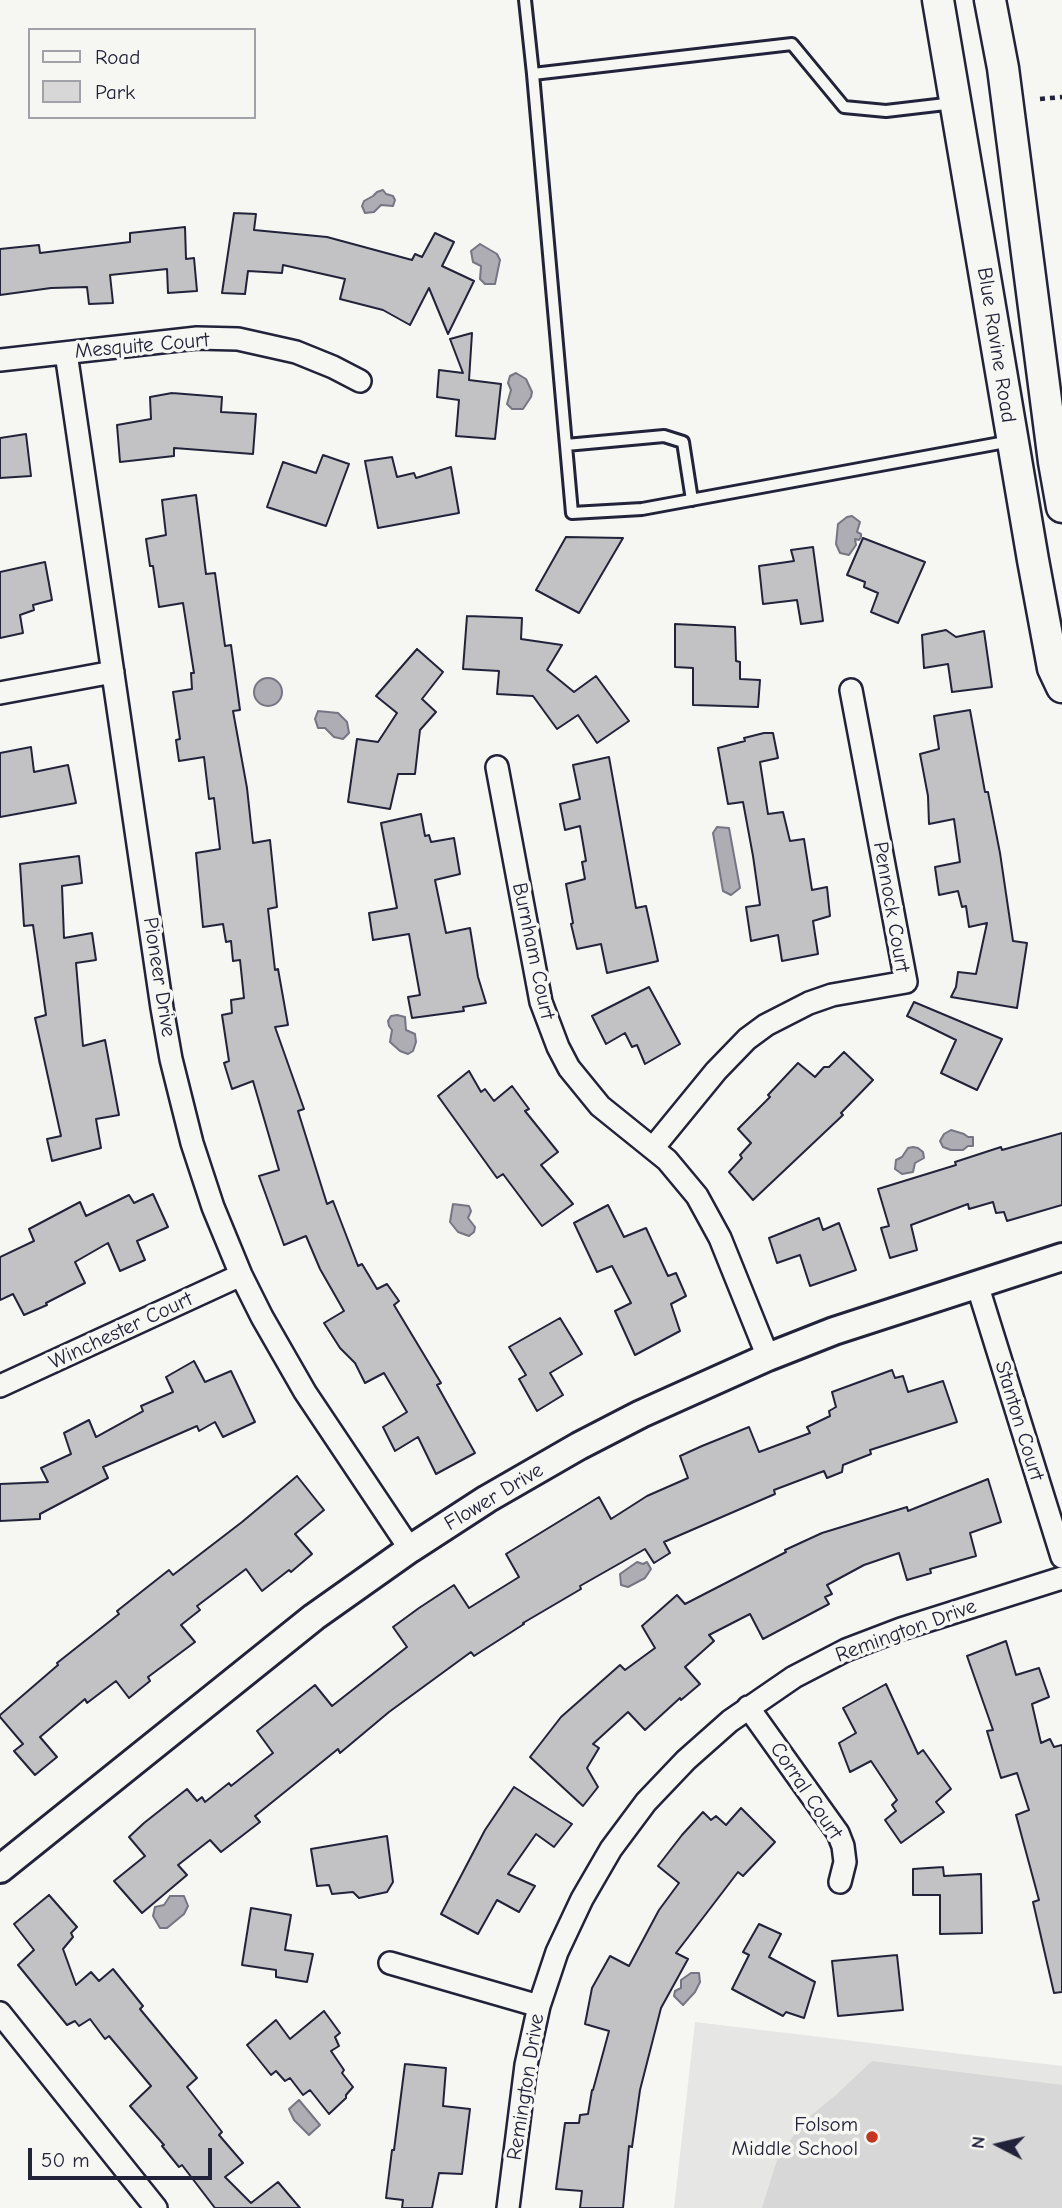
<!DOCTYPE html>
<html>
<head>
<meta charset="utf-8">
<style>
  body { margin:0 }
  #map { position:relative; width:1062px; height:2208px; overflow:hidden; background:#f6f6f2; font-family:"Comic Neue",sans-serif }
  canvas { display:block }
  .legend { position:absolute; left:28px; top:28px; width:228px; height:91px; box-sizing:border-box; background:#f6f6f2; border:2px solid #a1a1a9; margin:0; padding:9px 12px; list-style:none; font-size:21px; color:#22223b }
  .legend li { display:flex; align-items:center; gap:14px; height:35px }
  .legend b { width:35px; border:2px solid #a1a1a9 }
  .north { position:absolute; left:964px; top:2110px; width:70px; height:70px; -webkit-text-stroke:5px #f6f6f2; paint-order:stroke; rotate:277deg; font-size:19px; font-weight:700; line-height:28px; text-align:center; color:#22223b }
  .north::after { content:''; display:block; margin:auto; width:24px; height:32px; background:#22223b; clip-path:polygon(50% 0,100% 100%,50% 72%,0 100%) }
  .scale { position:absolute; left:28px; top:2148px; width:184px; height:32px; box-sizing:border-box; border:4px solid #22223b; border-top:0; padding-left:9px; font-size:21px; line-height:24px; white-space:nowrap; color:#22223b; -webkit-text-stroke:5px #f6f6f2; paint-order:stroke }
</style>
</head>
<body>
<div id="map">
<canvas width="1062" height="2208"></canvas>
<ul class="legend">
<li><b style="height:9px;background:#f6f6f2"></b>Road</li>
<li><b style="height:19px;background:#d7d7d7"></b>Park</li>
</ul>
<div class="north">N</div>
<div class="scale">50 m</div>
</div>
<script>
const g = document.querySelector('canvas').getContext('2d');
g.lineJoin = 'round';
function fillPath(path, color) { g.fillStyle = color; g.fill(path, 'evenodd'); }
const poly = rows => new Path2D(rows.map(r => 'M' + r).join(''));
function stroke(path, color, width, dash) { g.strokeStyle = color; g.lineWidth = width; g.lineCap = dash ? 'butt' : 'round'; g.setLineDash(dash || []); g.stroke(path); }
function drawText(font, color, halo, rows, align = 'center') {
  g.font = font + ' "Comic Neue",sans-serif'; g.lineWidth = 7; g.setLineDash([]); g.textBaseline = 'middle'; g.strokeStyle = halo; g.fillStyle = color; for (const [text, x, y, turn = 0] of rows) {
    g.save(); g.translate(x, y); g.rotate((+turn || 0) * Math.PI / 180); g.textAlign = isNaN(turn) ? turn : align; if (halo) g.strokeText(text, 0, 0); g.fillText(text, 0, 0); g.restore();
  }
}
fillPath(poly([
  [695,2022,1062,2066,1062,2208,674,2208]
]), '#e6e6e4');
fillPath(poly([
  [872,2061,1062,2085,1062,2208,762,2208,778,2157,805,2120,836,2095]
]), '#d7d7d7');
const water = poly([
  [383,190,386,194,393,196,395,200,393,206,381,205,374,212,365,213,362,206,364,201,373,196,377,192,383,190],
  [480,244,497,254,500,260,495,284,485,284,480,279,481,266,473,262,471,251,480,244],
  [516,373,526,379,532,392,531,397,523,409,512,409,507,404,511,390,508,383,510,376,516,373],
  [852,516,860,522,857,532,861,534,861,537,859,540,855,539,856,545,849,555,840,553,836,544,838,524,847,517,852,516],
  '254 692a14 14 0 1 1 28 0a14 14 0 1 1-28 0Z',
  [318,711,338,713,347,722,349,733,343,739,334,737,325,728,318,728,315,719,318,711],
  [717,827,729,828,740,888,731,895,723,891,713,833,717,827],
  [397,1015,405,1017,406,1030,415,1034,416,1042,413,1051,408,1054,400,1051,390,1042,392,1030,389,1026,388,1021,391,1016,397,1015],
  [951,1130,964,1134,968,1137,973,1137,973,1146,968,1146,963,1150,951,1150,943,1147,940,1141,944,1134,951,1130],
  [913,1147,918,1148,923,1152,924,1158,915,1163,913,1172,902,1174,895,1169,896,1160,902,1157,908,1148,913,1147],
  [453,1204,469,1206,471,1211,468,1218,475,1227,474,1232,469,1236,458,1232,450,1222,453,1204],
  [637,1562,643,1564,647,1562,651,1569,645,1578,628,1587,621,1585,620,1574,637,1562],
  [170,1896,184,1896,188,1906,184,1914,167,1928,160,1928,153,1916,155,1907,164,1905,170,1896],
  [691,1973,699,1973,700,1982,695,1992,683,2005,674,1996,675,1991,681,1988,681,1980,691,1973],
  [299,2100,320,2125,309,2135,294,2120,289,2109,299,2100]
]);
fillPath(water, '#adadb3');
stroke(water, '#757583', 2);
const building = poly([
  [234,213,256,214,254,230,327,237,412,260,415,254,422,257,435,233,454,242,442,266,474,281,448,334,429,288,410,325,383,310,340,299,345,279,283,265,282,273,248,271,245,294,222,293,234,213],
  [185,227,186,259,194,258,197,291,168,293,167,269,110,275,113,303,89,304,87,287,51,288,0,295,0,249,39,245,40,253,130,242,130,233,185,227],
  [472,333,469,380,501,384,495,439,456,436,459,400,437,397,439,370,463,373,450,339,472,333],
  [172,393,222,397,221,412,256,414,253,454,174,448,174,456,120,462,117,425,151,419,150,397,172,393],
  [26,434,31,476,0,478,0,438,26,434],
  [323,455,349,464,326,526,267,507,283,462,316,473,323,455],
  [392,457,397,477,414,473,416,478,451,467,459,513,378,528,365,461,392,457],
  [196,495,206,574,215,573,225,646,231,645,240,710,233,711,247,788,253,843,270,840,277,907,268,909,275,970,278,969,288,1025,275,1027,304,1109,298,1111,327,1204,333,1201,358,1266,362,1264,377,1289,387,1284,399,1301,394,1305,441,1383,437,1385,475,1453,436,1474,418,1437,395,1451,383,1427,407,1412,384,1373,365,1383,355,1363,340,1348,324,1323,344,1311,320,1269,306,1236,284,1245,259,1176,279,1170,253,1081,232,1089,224,1063,229,1061,222,1015,232,1013,231,1000,244,998,240,960,233,961,231,941,226,942,223,924,203,927,196,853,220,849,214,798,209,799,204,757,179,761,176,740,180,739,173,692,192,689,191,673,194,673,183,603,159,607,153,566,150,566,146,539,166,535,162,500,196,495],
  [566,537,623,538,579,613,536,590,566,537],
  [863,538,925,562,898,623,871,612,878,593,864,587,865,582,847,575,863,538],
  [813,547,823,621,801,624,797,600,763,604,759,566,794,561,791,550,813,547],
  [45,562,52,600,33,605,34,610,20,615,23,633,0,638,0,572,45,562],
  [467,616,522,618,521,639,562,645,547,670,574,692,596,676,629,721,597,743,578,715,557,729,533,696,497,694,499,671,463,669,467,616],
  [675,624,735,627,736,661,740,662,740,679,760,680,758,707,693,705,693,668,675,667,675,624],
  [946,630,956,637,984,631,992,687,952,692,948,664,924,668,922,635,946,630],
  [417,649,443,672,422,699,436,712,420,730,415,774,398,774,390,809,348,802,357,739,378,742,397,713,376,696,417,649],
  [970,710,985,792,988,792,1000,853,1013,941,1027,943,1017,1008,951,997,956,987,958,972,976,974,987,923,969,927,966,906,962,907,958,891,939,895,935,867,960,862,954,819,929,824,928,796,920,754,939,749,934,716,970,710],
  [764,733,773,733,778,758,760,762,768,814,783,812,790,841,804,839,812,890,827,887,830,916,813,921,818,954,782,961,778,935,751,941,746,907,760,905,753,856,743,802,728,804,718,748,745,741,744,738,764,733],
  [31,747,34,772,68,765,76,803,0,817,0,753,31,747],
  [609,757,636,908,646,906,658,961,607,973,601,944,577,949,571,924,573,923,566,884,585,879,582,862,586,861,580,826,565,830,560,804,580,799,573,765,609,757],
  [421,814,425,836,429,835,431,842,454,838,460,874,435,880,446,933,470,928,478,977,486,1003,463,1007,464,1011,412,1018,408,997,420,995,409,934,373,940,369,913,397,908,381,823,421,814],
  [79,856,82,883,62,886,64,938,92,933,96,960,76,963,83,1046,105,1040,119,1115,96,1119,101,1148,52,1161,47,1139,61,1136,35,1018,46,1015,33,925,24,926,20,864,79,856],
  [649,987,680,1044,645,1064,637,1045,632,1047,625,1033,606,1044,592,1016,649,987],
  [914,1002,1002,1039,977,1090,941,1073,956,1040,907,1016,914,1002],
  [844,1052,873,1080,841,1113,843,1115,753,1200,729,1172,742,1158,740,1155,751,1143,738,1129,770,1097,768,1095,798,1063,815,1077,824,1067,829,1067,844,1052],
  [469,1071,481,1092,485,1089,494,1101,512,1086,529,1109,525,1111,558,1152,541,1165,573,1204,542,1226,503,1174,497,1178,438,1096,469,1071],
  [1062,1133,1062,1205,1007,1221,1004,1212,996,1213,993,1202,969,1209,968,1204,911,1225,917,1250,890,1258,881,1228,889,1226,878,1189,956,1165,955,1162,1001,1147,1002,1150,1062,1133],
  [153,1194,168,1227,137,1241,145,1260,120,1271,108,1243,75,1262,85,1283,46,1303,47,1305,24,1315,13,1294,0,1300,0,1257,34,1241,29,1229,80,1202,86,1216,129,1195,134,1203,153,1194],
  [608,1205,624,1237,646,1228,668,1276,676,1273,686,1296,671,1304,680,1331,635,1355,615,1311,631,1303,612,1266,597,1272,574,1223,608,1205],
  [819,1218,823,1230,839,1223,856,1270,810,1286,800,1255,777,1263,769,1238,819,1218],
  [560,1318,582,1354,550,1373,563,1395,537,1411,519,1379,526,1375,509,1347,560,1318],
  [194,1361,205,1382,231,1371,255,1422,223,1437,215,1422,199,1431,197,1426,103,1467,108,1478,40,1514,40,1519,0,1521,0,1484,48,1482,41,1468,71,1454,64,1433,89,1420,96,1437,143,1411,141,1406,173,1392,166,1377,194,1361],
  [892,1370,895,1378,903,1376,908,1392,943,1381,957,1422,870,1450,871,1454,843,1465,842,1472,827,1478,824,1471,774,1490,775,1494,664,1542,670,1553,654,1563,645,1549,580,1586,581,1589,523,1623,524,1624,474,1656,471,1652,389,1712,340,1753,338,1749,255,1816,260,1822,221,1852,210,1840,178,1865,187,1875,142,1913,114,1881,145,1856,129,1837,144,1823,187,1789,197,1801,202,1797,205,1802,229,1783,231,1786,273,1753,257,1731,315,1685,332,1706,407,1647,393,1627,419,1608,454,1585,469,1608,519,1577,506,1554,599,1497,611,1519,647,1496,688,1478,680,1456,702,1446,749,1427,759,1452,810,1433,807,1427,830,1416,829,1411,836,1407,832,1392,892,1370],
  [297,1476,324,1510,295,1534,312,1554,291,1572,289,1570,262,1591,246,1569,197,1606,200,1610,181,1625,195,1642,148,1677,150,1681,129,1698,116,1681,87,1703,85,1699,40,1737,57,1757,35,1775,14,1751,23,1744,0,1717,0,1715,58,1665,57,1663,119,1614,117,1611,169,1570,173,1575,242,1522,297,1476],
  [988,1479,1001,1522,970,1533,976,1556,930,1569,931,1573,907,1580,899,1553,864,1565,827,1585,832,1594,825,1597,829,1604,763,1639,750,1614,709,1635,714,1641,685,1667,700,1684,681,1700,680,1698,645,1730,628,1712,593,1744,599,1748,587,1768,598,1787,583,1806,530,1757,561,1717,620,1665,625,1670,655,1648,642,1626,677,1595,685,1604,786,1552,785,1550,822,1533,907,1507,908,1511,988,1479],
  [1006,1641,1016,1675,1039,1668,1049,1697,1032,1704,1041,1743,1050,1739,1054,1747,1062,1745,1062,1992,1054,1993,1033,1902,1039,1900,1016,1815,1029,1810,1017,1773,1001,1778,987,1731,993,1730,967,1656,1006,1641],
  [886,1684,918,1754,923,1750,951,1789,936,1802,944,1812,901,1843,885,1820,896,1811,892,1805,897,1800,871,1761,850,1772,839,1743,856,1733,843,1708,886,1684],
  [514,1787,572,1824,554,1847,536,1834,508,1874,535,1886,519,1912,497,1900,478,1934,441,1914,485,1830,514,1787],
  [741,1808,775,1842,743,1876,738,1872,676,1953,688,1959,661,2008,640,2090,632,2147,629,2146,623,2208,580,2208,582,2191,556,2189,565,2123,579,2123,580,2115,588,2114,592,2090,593,2090,609,2031,585,2024,592,1988,610,1956,629,1966,659,1910,679,1883,658,1866,682,1835,703,1812,711,1820,716,1816,726,1825,741,1808],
  [387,1836,393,1882,387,1892,359,1898,353,1892,332,1894,329,1885,317,1886,311,1849,387,1836],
  [943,1867,944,1876,981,1874,982,1933,940,1934,940,1895,913,1895,913,1869,943,1867],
  [49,1895,77,1927,71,1933,73,1937,63,1949,76,1985,91,1972,99,1981,113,1969,143,2006,140,2009,197,2078,187,2087,222,2132,219,2135,243,2163,225,2177,251,2203,278,2182,300,2208,215,2208,182,2165,179,2167,162,2146,164,2145,130,2106,151,2086,109,2036,105,2039,90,2019,79,2026,75,2021,67,2025,18,1965,34,1950,14,1924,49,1895],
  [251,1908,291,1915,285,1950,313,1954,307,1982,276,1977,276,1970,242,1965,251,1908],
  [759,1924,781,1934,769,1957,815,1982,804,2018,786,2012,783,2016,732,1989,749,1955,743,1952,759,1924],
  [897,1955,903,2010,838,2016,832,1961,897,1955],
  [324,2011,340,2033,335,2037,339,2046,331,2051,344,2070,342,2073,353,2087,346,2095,346,2098,329,2114,310,2090,303,2095,290,2078,285,2081,276,2071,271,2075,247,2045,276,2020,290,2039,324,2011],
  [405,2064,446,2068,443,2106,470,2109,462,2174,439,2173,432,2208,402,2208,403,2200,386,2198,392,2150,394,2150,405,2064]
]);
fillPath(building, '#c2c2c4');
stroke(building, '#22223b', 2);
const service = poly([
  [525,0,533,74],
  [954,103,886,111,844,107,792,44,533,74,572,513,642,509,1011,441],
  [566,445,664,436,683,442,692,500]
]);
const minor = poly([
  [66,353,162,1008,171,1059,192,1143,213,1207,241,1275,262,1317,305,1392,410,1549],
  [0,360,197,338,238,339,296,352,333,367,360,381],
  [0,693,113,672],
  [497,767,541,1002,558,1047,569,1068,600,1106,667,1160,697,1196,720,1238,768,1357],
  [653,1148,716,1071,747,1039,766,1025,809,1003,832,995,906,982,851,690],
  [977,1284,1062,1557],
  [0,1386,241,1275],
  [748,1707,838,1833,843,1846,845,1862,840,1882],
  [390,1963,539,2006],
  [0,2013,156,2208],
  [508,2208,526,2065,539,2006,557,1952,582,1899,611,1849,646,1802,686,1760,730,1721,794,1677,846,1650,901,1629,1062,1578]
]);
const tertiary = poly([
  [0,1869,314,1617,410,1549,487,1499,579,1446,641,1414,768,1357,834,1331,1062,1257]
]);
const secondary = poly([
  [938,0,1033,560,1053,668,1062,687],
  [990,0,1003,68,1054,462,1062,507]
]);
stroke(service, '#22223b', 16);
stroke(minor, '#22223b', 26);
stroke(tertiary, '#22223b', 32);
stroke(secondary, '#22223b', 35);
stroke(poly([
  [1040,99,1062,97]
]), '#22223b', 4.5, [5, 5]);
stroke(service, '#f6f6f2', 10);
stroke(minor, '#f6f6f2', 21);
stroke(tertiary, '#f6f6f2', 26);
stroke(secondary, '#f6f6f2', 30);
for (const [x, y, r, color] of [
  [872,2137,7,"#c8321e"]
]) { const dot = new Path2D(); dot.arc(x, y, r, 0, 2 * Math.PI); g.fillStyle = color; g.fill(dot); stroke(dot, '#f6f6f2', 2.5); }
drawText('21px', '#22223b', '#f6f6f2', [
  ["Blue Ravine Road",996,345,81],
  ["Mesquite Court",142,346,-5],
  ["Pennock Court",891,907,80],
  ["Burnham Court",533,951,78],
  ["Pioneer Drive",159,977,81],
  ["Winchester Court",121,1331,-25],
  ["Stanton Court",1019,1421,73],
  ["Flower Drive",494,1497,-31],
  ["Remington Drive",906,1631,-20],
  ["Corral Court",806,1791,56],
  ["Remington Drive",526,2087,-81]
]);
drawText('21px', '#22223b', '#f6f6f2', [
  ["Folsom",858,2125],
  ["Middle School",858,2149]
], 'right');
</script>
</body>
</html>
